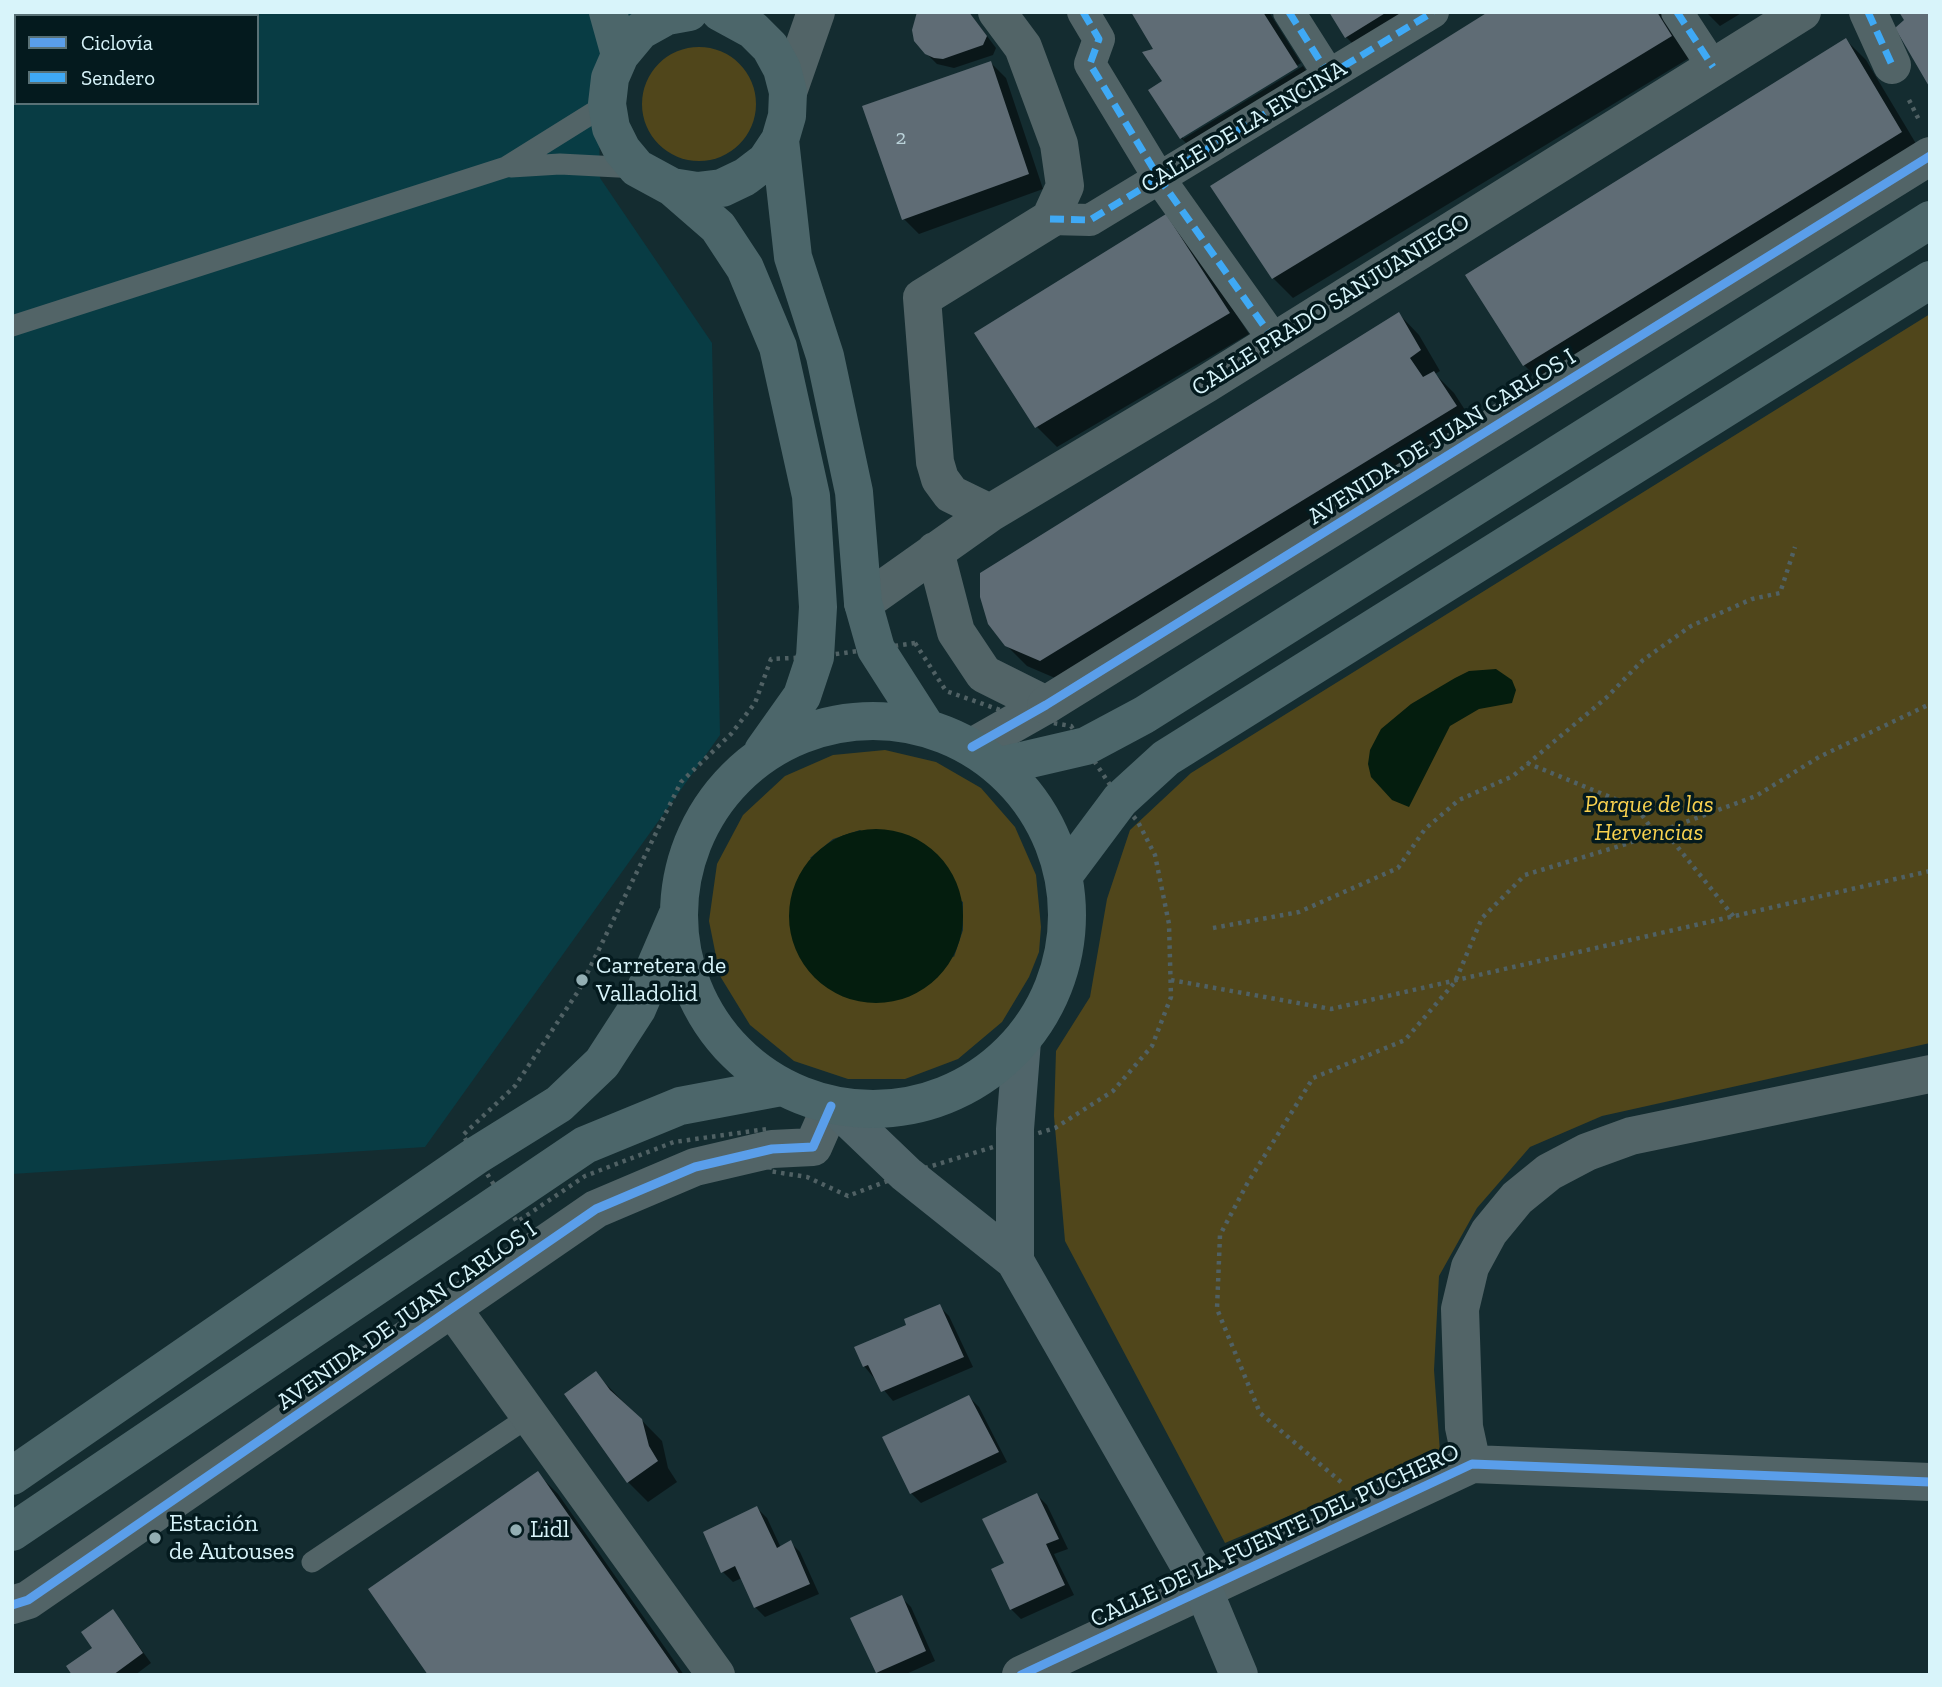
<!DOCTYPE html>
<html>
<head>
<meta charset="utf-8">
<style>
  body { margin:0 }
  #map { position:relative; width:1942px; height:1687px; overflow:hidden; background:#142c30; font-family:"Zilla Slab",serif }
  canvas { display:block }
  .frame { position:absolute; inset:0; border:14px solid #d8f4fa; pointer-events:none }
  .legend { position:absolute; left:14px; top:14px; width:245px; height:91px; box-sizing:border-box; background:#041a1e; border:2px solid #597176; margin:0; padding:9px 12px; list-style:none; font-size:21px; color:#d8f4fa }
  .legend li { display:flex; align-items:center; gap:14px; height:35px }
  .legend b { width:35px; border:2px solid #597176 }
</style>
</head>
<body>
<div id="map">
<canvas width="1942" height="1687"></canvas>
<div class="frame"></div>
<ul class="legend">
<li><b style="height:9px;background:#5a9eea"></b>Ciclovía</li>
<li><b style="height:9px;background:#3fa9f5"></b>Sendero</li>
</ul>
</div>
<script>
const g = document.querySelector('canvas').getContext('2d');
g.lineJoin = 'round';
function fillPath(path, color) { g.fillStyle = color; g.fill(path, 'evenodd'); }
const poly = rows => new Path2D(rows.map(r => 'M' + r).join(''));
function stroke(path, color, width, dash) { g.strokeStyle = color; g.lineWidth = width; g.lineCap = dash ? 'butt' : 'round'; g.setLineDash(dash || []); g.stroke(path); }
function drawText(font, color, halo, rows, align = 'center') {
  g.font = font + ' "Zilla Slab",serif'; g.lineWidth = 7; g.setLineDash([]); g.textBaseline = 'middle'; g.strokeStyle = halo; g.fillStyle = color; for (const [text, x, y, turn = 0] of rows) {
    g.save(); g.translate(x, y); g.rotate((+turn || 0) * Math.PI / 180); g.textAlign = isNaN(turn) ? turn : align; if (halo) g.strokeText(text, 0, 0); g.fillText(text, 0, 0); g.restore();
  }
}
fillPath(poly([
  [12,12,678,12,598,73,600,178,712,343,720,735,425,1147,12,1174],
  [16,16,257,16,257,103,16,103]
]), '#083c44');
fillPath(poly([
  '642 104a57 57 0 1 1 114 0a57 57 0 1 1-114 0Z',
  [1930,314,1930,1043,1602,1116,1530,1147,1477,1208,1439,1276,1434,1370,1440,1452,1225,1543,1065,1241,1054,1116,1056,1051,1090,997,1107,899,1130,830,1191,773],
  [885,750,936,762,981,788,1015,827,1036,875,1041,927,1039,952,1029,977,1002,1022,958,1059,905,1079,848,1079,794,1061,750,1025,720,976,709,921,717,864,743,815,785,776,833,755],
  [860,830,963,902,963,930,954,957,810,858,833,839]
]), '#50461b');
fillPath(poly([
  [1496,669,1512,680,1516,690,1512,703,1479,709,1450,726,1409,807,1392,800,1371,777,1368,764,1370,750,1381,729,1411,704,1455,678,1469,671],
  '789 916a87 87 0 1 1 174 0a87 87 0 1 1-174 0Z'
]), '#041d0e');
fillPath(poly([
  [969,12,996,48,993,55,954,68,937,64,926,53],
  [1133,12,1269,12,1301,63,1183,135,1183,139,1303,66,1317,88,1201,158,1181,138,1156,50],
  [1331,12,1440,12,1366,57,1346,37],
  [1491,12,1663,12,1691,57,1293,298,1273,278],
  [1706,12,1743,12,1720,26],
  [1846,40,1866,60,1921,152,1544,385,1524,365],
  [991,63,1006,78,1043,189,919,234,904,219],
  [1166,216,1186,236,1249,334,1057,447,1037,427],
  [1399,314,1419,335,1440,371,1435,374,1454,393,1476,427,1062,681,1027,666,1006,645],
  [939,1306,949,1316,973,1367,893,1401,864,1366],
  [596,1374,662,1441,668,1468,677,1482,648,1502,628,1482],
  [969,1397,979,1407,1007,1462,921,1503,911,1493],
  [538,1474,558,1494,684,1675,430,1675],
  [1037,1495,1047,1505,1068,1549,1054,1554,1074,1595,1021,1619,1011,1609],
  [757,1508,767,1518,781,1548,790,1542,800,1552,819,1594,765,1617,755,1607,742,1578,733,1582,723,1572,705,1532],
  [901,1597,911,1607,935,1661,904,1675,880,1675,877,1672],
  [113,1611,151,1663,135,1675,74,1675,94,1649]
]), '#0007');
fillPath(poly([
  [917,12,969,12,987,36,983,45,943,59,934,58,925,54,914,41,912,30],
  [1131,12,1263,12,1298,67,1180,139,1148,90,1162,81,1142,52,1153,49],
  [1329,12,1387,12,1345,38],
  [1488,12,1657,12,1672,36,1272,279,1210,186],
  [1899,12,1930,12,1930,88,1895,28,1904,20],
  [1846,38,1902,132,1523,366,1465,275],
  [991,61,1029,174,902,220,862,106],
  [1166,214,1230,313,1035,428,974,333],
  [1399,312,1421,350,1410,358,1423,377,1434,371,1457,406,1040,661,1005,646,988,624,980,597,980,573],
  [940,1304,964,1357,881,1392,868,1365,863,1367,854,1347,906,1325,904,1319],
  [596,1371,610,1390,642,1419,649,1446,658,1461,627,1483,564,1394],
  [969,1395,999,1452,910,1494,882,1437],
  [538,1471,680,1675,428,1675,368,1589],
  [1037,1493,1059,1539,1046,1544,1065,1585,1010,1610,991,1569,1004,1563,982,1519],
  [757,1506,777,1548,791,1540,810,1584,754,1608,735,1566,721,1573,703,1532],
  [902,1595,926,1651,876,1673,850,1618],
  [113,1609,143,1653,113,1675,72,1675,66,1666,92,1648,81,1632]
]), '#5f6c75');
stroke(poly([
  [1909,100,1919,120],
  [915,643,946,691,1023,718,1071,726,1120,800,1138,822,1155,855,1169,924,1171,997,1152,1046,1113,1091,1055,1128,906,1174,848,1196,807,1177,769,1171,772,1149,767,1129,674,1142,585,1176,517,1222,463,1135,515,1086,579,990,681,782,731,734,755,703,771,659,815,657,915,643],
  [1527,763,1637,808,1654,832,1667,834,1734,917],
  [1213,928,1299,912,1398,868,1425,829,1459,800,1513,776,1606,698,1643,660,1691,626,1752,599,1780,593,1795,547],
  [1171,980,1331,1009,1930,871],
  [1341,1482,1260,1413,1217,1309,1220,1235,1247,1184,1313,1078,1405,1040,1455,982,1482,918,1525,875,1626,844,1756,796,1819,757,1930,704]
]), '#506164', 4.5, [3.5, 5]);
stroke(poly([
  [511,167,560,164,637,168],
  [12,326,506,167,607,104],
  [312,1562,530,1416]
]), '#526467', 21);
stroke(poly([
  [1083,12,1099,39,1090,64,1159,178,1274,340],
  [1289,12,1329,75],
  [1677,12,1713,67],
  [1050,219,1090,220,1433,12]
]), '#526467', 32);
stroke(poly([
  [1868,12,1892,65],
  [990,513,951,494,940,479,935,462,922,298,1050,219,1065,186,1059,144,1023,47,997,12],
  [935,551,956,632,984,674,1046,705],
  [863,603,990,513,1206,384,1802,12],
  [972,747,1046,705],
  [452,1308,716,1675],
  [1472,1464,1464,1427,1460,1309,1470,1267,1489,1232,1517,1198,1549,1172,1587,1152,1631,1136,1930,1074],
  [12,1605,28,1600,596,1209,695,1167,772,1149,813,1147,831,1106],
  [1021,1675,1472,1464,1930,1482]
]), '#526467', 38);
stroke(poly([
  [788,92,816,12],
  [1046,705,1930,156]
]), '#526467', 38);
stroke(poly([
  [836,1107,906,1174,1015,1261,1204,1591,1239,1675],
  [1015,1261,1015,1129,1022,1041]
]), '#50656a', 38);
stroke(poly([
  [608,12,620,55],
  [689,12,667,16,640,31,620,55,610,78,607,104,611,128,622,150,637,168,672,187,697,191,722,188,745,177,766,161,780,140,787,116,788,92,782,69,770,47,753,30,720,12],
  [780,140,793,257,825,356,854,492,863,603,876,649,926,727],
  [672,187,718,227,745,268,778,347,811,496,818,607,815,657,802,696,763,751],
  '679 915a194 194 0 1 1 388 0a194 194 0 1 1-388 0Z',
  [1000,766,1086,746,1144,715,1930,220],
  [1064,875,1120,800,1166,758,1930,280],
  [12,1476,477,1155,559,1104,602,1063,637,1009,677,916],
  [12,1532,585,1145,680,1106,781,1087]
]), '#4c666a', 38);
stroke(poly([
  [1083,12,1099,39,1090,64,1159,178,1274,340],
  [1289,12,1329,75],
  [1677,12,1713,67],
  [1868,12,1892,65],
  [1050,219,1090,220,1433,12]
]), '#3fa9f5', 7, [14, 7]);
stroke(poly([
  [972,747,1046,705,1930,156],
  [12,1605,28,1600,596,1209,695,1167,772,1149,813,1147,831,1106],
  [1021,1675,1472,1464,1930,1482]
]), '#5a9eea', 9);
for (const [x, y, r, color] of [
  [582,980,7,"#93aeb3"],
  [516,1530,7,"#93aeb3"],
  [155,1538,7,"#93aeb3"]
]) { const dot = new Path2D(); dot.arc(x, y, r, 0, 2 * Math.PI); g.fillStyle = color; g.fill(dot); stroke(dot, '#041a1e', 2.5); }
drawText('21px', '#bad2d9', null, [
  ["2",901,138]
]);
drawText('24px', '#d8f4fa', '#041a1e', [
  ["CALLE DE LA ENCINA",1244,127,-31],
  ["CALLE PRADO SANJUANIEGO",1331,305,-32],
  ["AVENIDA DE JUAN CARLOS I",1442,437,-32],
  ["AVENIDA DE JUAN CARLOS I",407,1316,-35],
  ["CALLE DE LA FUENTE DEL PUCHERO",1275,1536,-25]
]);
drawText('italic 24px', '#f8d14f', '#041a1e', [
  ["Parque de las",1649,805],
  ["Hervencias",1649,833]
]);
drawText('24px', '#d8f4fa', '#041a1e', [
  ["Carretera de",596,966],
  ["Valladolid",596,994],
  ["Estación",169,1524],
  ["de Autouses",169,1552],
  ["Lidl",530,1530]
], 'left');
</script>
</body>
</html>
